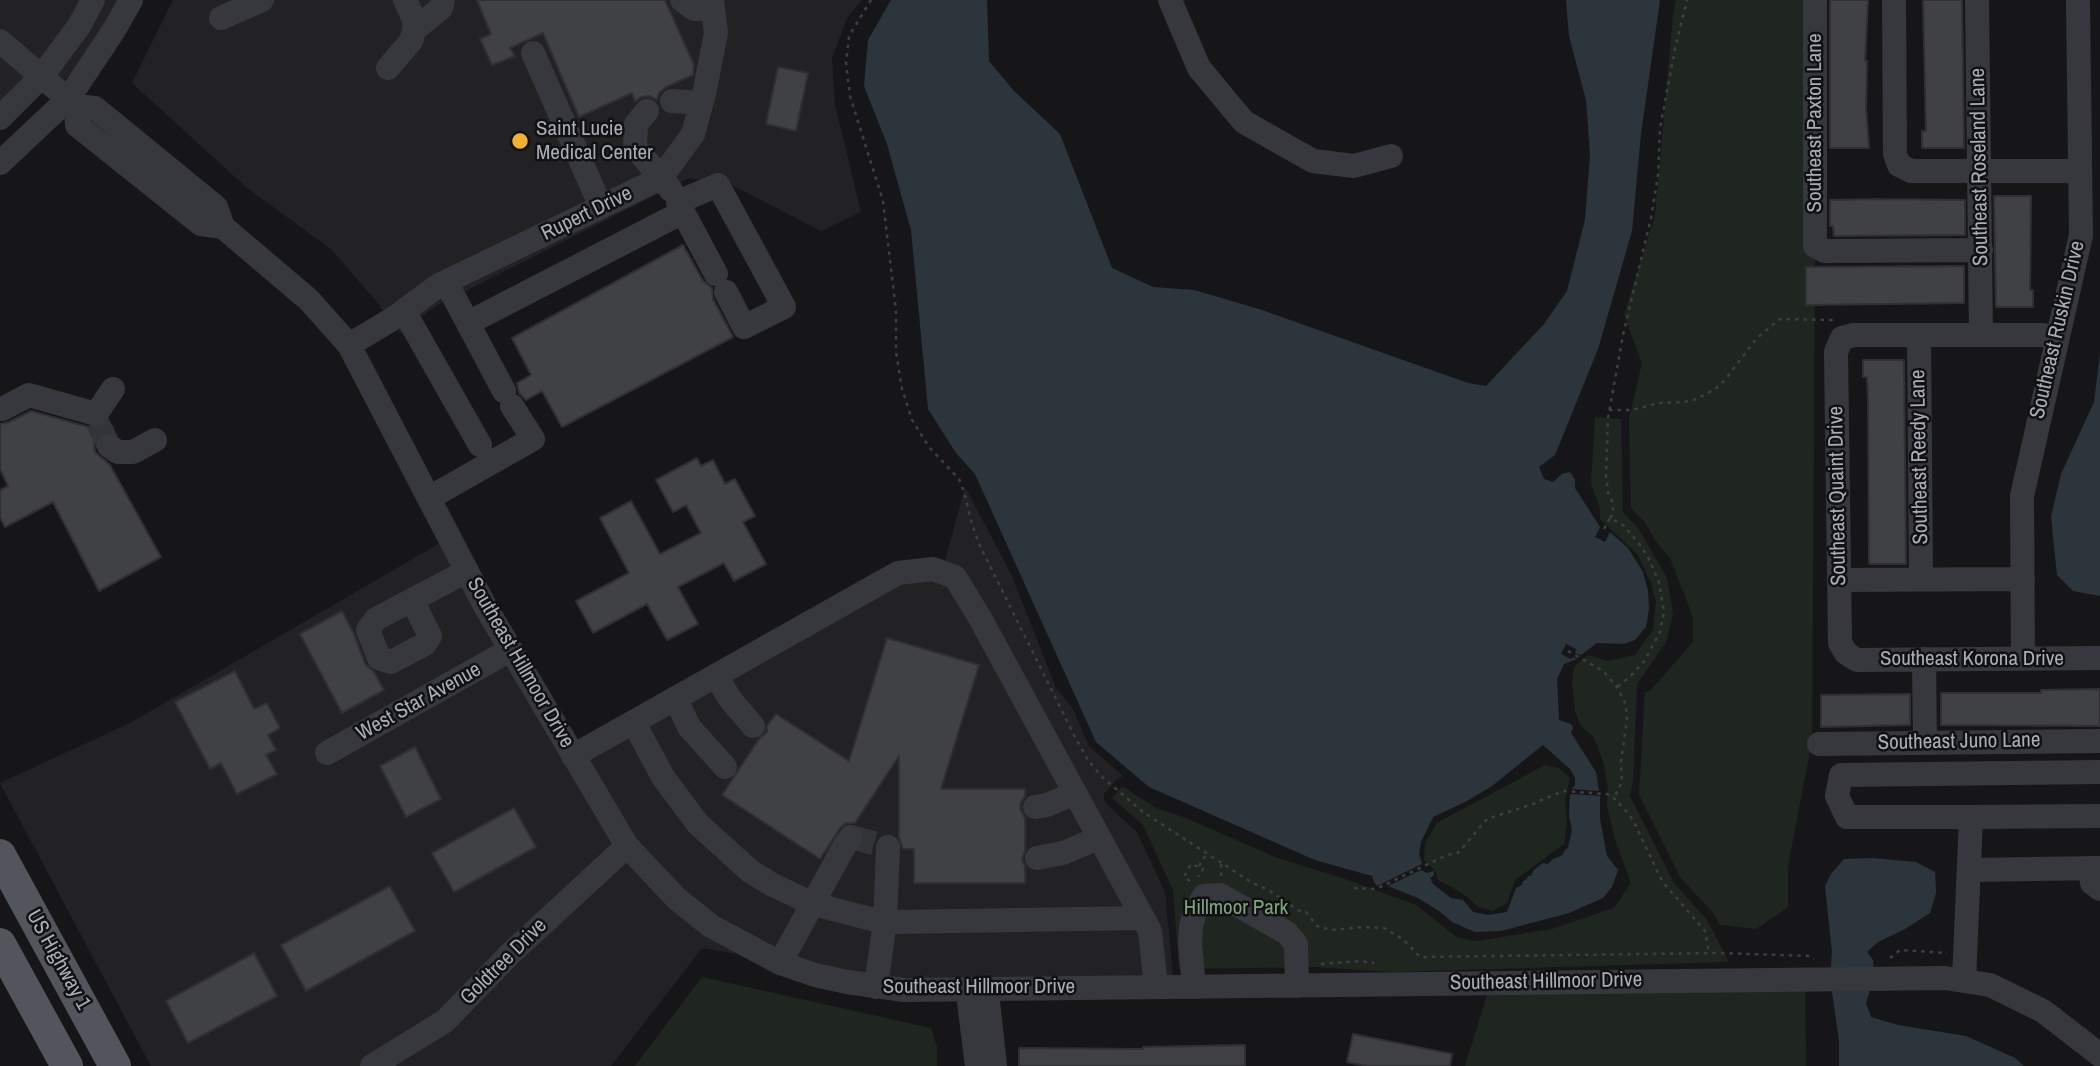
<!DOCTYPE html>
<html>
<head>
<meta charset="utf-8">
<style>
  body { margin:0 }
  canvas { display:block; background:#161618 }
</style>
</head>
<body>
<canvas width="2100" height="1066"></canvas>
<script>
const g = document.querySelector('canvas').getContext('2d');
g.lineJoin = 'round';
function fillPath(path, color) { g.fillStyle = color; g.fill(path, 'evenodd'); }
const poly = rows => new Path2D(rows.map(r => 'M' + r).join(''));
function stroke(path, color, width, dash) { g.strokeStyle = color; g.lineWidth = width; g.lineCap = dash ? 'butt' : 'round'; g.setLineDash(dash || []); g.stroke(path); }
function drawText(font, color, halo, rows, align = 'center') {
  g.font = font + ' "Archivo Narrow",sans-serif'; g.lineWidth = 5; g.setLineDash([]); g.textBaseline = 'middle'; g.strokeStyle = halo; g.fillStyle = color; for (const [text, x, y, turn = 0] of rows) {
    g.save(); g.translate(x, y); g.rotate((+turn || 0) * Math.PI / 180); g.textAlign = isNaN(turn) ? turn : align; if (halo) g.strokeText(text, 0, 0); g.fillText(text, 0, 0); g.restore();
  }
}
fillPath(poly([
  [0,0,83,0,41,63,0,29],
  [103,0,121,0,79,66,62,82,54,75],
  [173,0,862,0,847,18,832,58,835,105,861,212,821,231,728,183,689,178,436,306,400,333,377,302,331,249,247,188,132,83],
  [0,52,29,77,0,106],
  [965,487,1011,574,1056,688,1072,707,1089,746,1123,776,1116,780,1104,794,1104,800,1107,805,1137,832,1165,892,1173,975,904,981,817,966,752,939,682,892,633,840,587,757,945,561],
  [442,542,598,816,742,955,702,948,611,1066,151,1066,0,783,130,723]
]), '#222225');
fillPath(poly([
  [1676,0,1807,0,1807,255,1815,256,1812,734,1810,735,1810,751,1788,866,1788,907,1756,929,1720,925,1713,913,1680,877,1639,795,1645,692,1650,691,1693,642,1693,617,1670,558,1657,543,1644,521,1631,508,1629,419,1642,363,1624,315,1655,216,1673,15],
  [1595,417,1621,419,1623,512,1638,528,1667,578,1673,614,1666,642,1637,684,1633,781,1630,796,1674,883,1707,920,1729,962,1391,972,1316,967,1179,969,1173,890,1143,825,1112,798,1122,786,1156,808,1186,818,1275,857,1345,879,1416,905,1458,938,1478,941,1552,929,1614,908,1631,883,1615,840,1607,806,1608,788,1603,761,1594,737,1581,726,1575,711,1572,682,1574,667,1588,655,1608,661,1635,655,1653,630,1656,602,1651,583,1638,555,1600,519,1600,509,1591,484],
  [1545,765,1559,768,1570,778,1565,799,1567,822,1564,844,1515,880,1507,903,1493,911,1479,907,1462,893,1438,880,1436,872,1424,859,1425,843,1437,823],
  [702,977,931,1028,937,1047,937,1066,635,1066],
  [1805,988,1806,1066,1465,1066,1488,992]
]), '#1e261f');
fillPath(poly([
  [891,0,987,0,989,61,1014,91,1060,134,1112,268,1153,287,1194,290,1259,309,1468,383,1486,386,1544,324,1567,291,1585,220,1590,155,1586,100,1569,36,1566,0,1660,0,1641,134,1632,231,1598,349,1555,455,1539,467,1544,479,1553,482,1562,474,1570,472,1575,480,1575,488,1600,527,1595,537,1605,542,1610,532,1628,548,1643,572,1648,591,1649,609,1646,627,1635,640,1624,644,1597,643,1581,655,1575,653,1576,649,1566,644,1561,654,1571,659,1573,657,1577,659,1564,664,1557,679,1559,720,1571,724,1573,728,1571,733,1596,772,1599,791,1572,789,1575,785,1575,778,1570,769,1543,745,1492,786,1467,801,1433,817,1421,842,1419,854,1422,864,1377,886,1374,882,1372,876,1315,860,1149,787,1096,742,975,474,956,453,928,409,911,230,887,144,864,86,868,40],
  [2100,354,2100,596,2073,591,2057,575,2051,517,2061,474,2094,402],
  [1570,794,1600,796,1600,819,1607,856,1618,870,1612,887,1603,898,1569,913,1520,926,1501,931,1475,932,1452,922,1439,911,1418,898,1388,886,1421,870,1427,873,1434,871,1434,875,1430,878,1433,884,1451,898,1463,900,1473,912,1488,915,1507,912,1516,888,1522,885,1523,881,1527,879,1528,876,1531,876,1534,870,1543,863,1548,864,1553,859,1563,855,1564,851,1568,848,1572,830,1569,815],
  [1873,858,1916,862,1935,872,1936,893,1930,913,1905,929,1878,942,1867,952,1873,960,1874,977,1866,1003,1871,1017,1898,1025,1966,1036,2015,1058,2024,1066,1839,1066,1839,1041,1830,978,1832,952,1825,886,1831,874,1844,859]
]), '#2c353c');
const building = poly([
  [477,0,665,0,694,65,693,75,666,87,659,93,657,100,649,96,641,97,635,102,632,93,579,117,543,33,510,48,515,56,492,65,480,39,491,34,477,0],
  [1830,0,1868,0,1865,61,1867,61,1866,108,1869,148,1830,148,1830,0],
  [1923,0,1962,0,1964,148,1922,148,1922,131,1926,131,1923,0],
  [778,67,808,73,796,131,766,124,778,67],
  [1994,196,2031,196,2030,290,2033,290,2033,307,1996,307,1994,196],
  [1881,199,1965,200,1965,235,1834,236,1833,226,1830,226,1830,200,1881,199],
  [683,245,703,281,712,288,713,299,733,337,562,427,542,391,526,400,519,393,517,383,531,375,512,338,683,245],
  [1964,266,1964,303,1806,305,1806,267,1964,266],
  [1863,360,1904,360,1906,564,1869,564,1868,400,1867,377,1863,377,1863,360],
  [31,411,92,428,100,428,106,424,113,427,112,432,103,432,97,437,94,444,95,452,110,465,161,557,99,591,53,502,5,527,0,517,0,490,8,486,0,469,0,424,9,422,31,411],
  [697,458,701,466,713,460,725,484,735,479,755,516,743,522,766,564,734,581,724,563,678,587,698,624,667,640,647,604,593,633,576,601,629,573,600,518,631,501,660,554,701,533,686,505,673,512,656,480,697,458],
  [342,611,354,634,365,664,374,672,384,690,342,713,300,634,342,611],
  [887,638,979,665,941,789,1025,789,1025,796,1021,802,1020,809,1025,818,1025,850,1022,860,1025,866,1025,883,914,883,914,849,903,849,899,837,899,756,855,823,846,823,840,828,820,859,722,795,759,739,767,732,767,726,776,714,849,761,887,638],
  [235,671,254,709,267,703,280,728,268,735,276,750,266,755,277,774,237,794,221,763,210,769,175,702,235,671],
  [2100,689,2100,726,1941,725,1941,693,2041,693,2041,690,2100,689],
  [1910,694,1910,725,1821,727,1821,695,1910,694],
  [415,747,441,799,406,817,380,766,415,747],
  [514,808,536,847,454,892,432,853,514,808],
  [390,886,415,931,306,991,281,945,390,886],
  [254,953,277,996,188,1043,166,1001,254,953],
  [1353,1034,1452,1054,1450,1066,1367,1066,1347,1062,1353,1034],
  [1245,1045,1245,1066,1019,1066,1019,1048,1143,1049,1143,1047,1245,1045]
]);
fillPath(building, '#404145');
stroke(building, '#303034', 2);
stroke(poly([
  [97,422,109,446],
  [851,837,888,847]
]), '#333438', 24, [24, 12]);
stroke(poly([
  [871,0,849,36,846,63,850,96,883,201,896,311,896,352,902,389,912,420,929,447,959,479,964,492,972,524,980,546,1075,737,1088,760,1101,776,1143,812,1251,882,1270,891,1301,912,1306,912,1317,926,1331,930,1364,927,1384,928,1404,940,1420,957,1719,953,1810,956,1814,959],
  [1609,410,1632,410,1659,403,1684,402,1697,399,1715,389,1725,380,1757,338,1780,319,1833,320],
  [1610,518,1613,514,1613,503,1608,493,1606,475,1608,418,1623,335,1651,218,1658,175,1660,128,1676,44,1687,0],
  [1604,529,1610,518,1623,525,1637,541,1648,557,1659,582,1664,612,1660,632,1645,660,1630,677,1617,687],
  [1568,651,1603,671,1617,687,1626,705,1627,720,1621,761,1622,782,1614,798],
  [1199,866,1207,853],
  [1221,876,1221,862],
  [1190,881,1184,877,1191,864,1203,869,1198,877],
  [1354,888,1376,889,1447,855,1458,853,1487,819,1530,805,1563,791,1606,794,1611,795,1626,811,1633,820,1662,881,1705,931,1709,953],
  [1890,958,1900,950,1947,953],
  [1321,964,1360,961,1374,963]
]), '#3d3f44', 2.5, [3.5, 5]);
stroke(poly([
  [682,0,694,9,713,9],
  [1170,0,1199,68,1244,122,1313,161,1354,166,1391,156],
  [1815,0,1815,246,1825,251,1981,250],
  [1894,0,1895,154,1899,165,1911,171,2080,171],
  [1977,0,1981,335],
  [221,18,262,0],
  [414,30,441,8,443,0],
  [0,41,76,106,95,108,216,207,223,227,309,300,349,345,485,606,627,846,677,899,711,926,780,963,815,975,847,982,904,990,1945,978,1990,985,2043,1011,2100,1055],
  [533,53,601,207],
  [388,68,411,41,415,28,413,17,405,0],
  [672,101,701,103],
  [76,106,77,125,201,224,223,227],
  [647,111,636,124,635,147,671,190],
  [0,118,42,76,79,26,93,0],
  [0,163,68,99,114,30,131,0],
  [678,202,718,185,784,307,744,327,726,292],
  [446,282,504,391],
  [404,311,480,445],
  [468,323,683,212,716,274],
  [1919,335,1921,579],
  [2057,338,2042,335,1854,335,1842,338,1836,352,1840,643,1846,653,1857,660,2100,658],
  [349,345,394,318,439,285,661,178,693,134,704,94,716,33,712,0],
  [2,409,29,395,96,414,113,389],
  [109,446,118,452,133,452,155,440],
  [429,498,533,439,512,406],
  [1839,580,2023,579],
  [412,600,430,636,425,644,391,662,379,658,368,630,376,619,467,571],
  [2023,658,2022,496,2081,235,2078,0],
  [1924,659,1925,743],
  [716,676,730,699,753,726],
  [676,699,689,727,725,767],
  [634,723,663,777,698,824,750,871,771,884,813,904,879,921,894,922,1143,918],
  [1819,744,2100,741],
  [327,753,510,650],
  [573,756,898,573,933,569,955,577,980,618,1150,931,1156,987],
  [1035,807,1047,805,1075,793],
  [1971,817,2100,816],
  [1037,858,1063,853,1099,838],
  [2090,868,2092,883,2100,889],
  [1969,870,2100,868],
  [780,963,845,845,851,837],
  [1964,981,1971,817,1847,817,1837,796,1841,775,2100,772],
  [876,987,885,921,888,847],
  [1194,987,1190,944,1191,927,1195,911,1204,896,1220,895,1287,933,1296,944,1297,986],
  [978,995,988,1002,995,1066],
  [372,1066,445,1021,510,954,627,846],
  [977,1066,969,1002,978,995]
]), '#37383d', 24);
stroke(poly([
  [0,855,115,1066],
  [0,944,67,1066]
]), '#53555c', 32);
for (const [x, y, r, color] of [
  [520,141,9,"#f2b134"]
]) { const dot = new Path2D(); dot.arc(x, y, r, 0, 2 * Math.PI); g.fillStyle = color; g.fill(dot); stroke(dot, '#111113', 2.5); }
drawText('21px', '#a8adb8', '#111113', [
  ["Southeast Paxton Lane",1815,123,-90],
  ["Southeast Roseland Lane",1980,167,-91],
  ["Rupert Drive",587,214,-26],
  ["Southeast Ruskin Drive",2058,330,-77],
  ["Southeast Reedy Lane",1920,457,-91],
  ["Southeast Quaint Drive",1838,496,-91],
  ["Southeast Korona Drive",1972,659],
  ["Southeast Hillmoor Drive",520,663,60],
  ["West Star Avenue",419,702,-29],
  ["Southeast Juno Lane",1959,742,-1],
  ["US Highway 1",58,960,61],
  ["Goldtree Drive",504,962,-45],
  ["Southeast Hillmoor Drive",1546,982,-1],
  ["Southeast Hillmoor Drive",979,987]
]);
drawText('21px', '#a8adb8', '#111113', [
  ["Saint Lucie",536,129],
  ["Medical Center",536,153]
], 'left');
drawText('21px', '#7fa381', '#111113', [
  ["Hillmoor Park",1236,908]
]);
</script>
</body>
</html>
